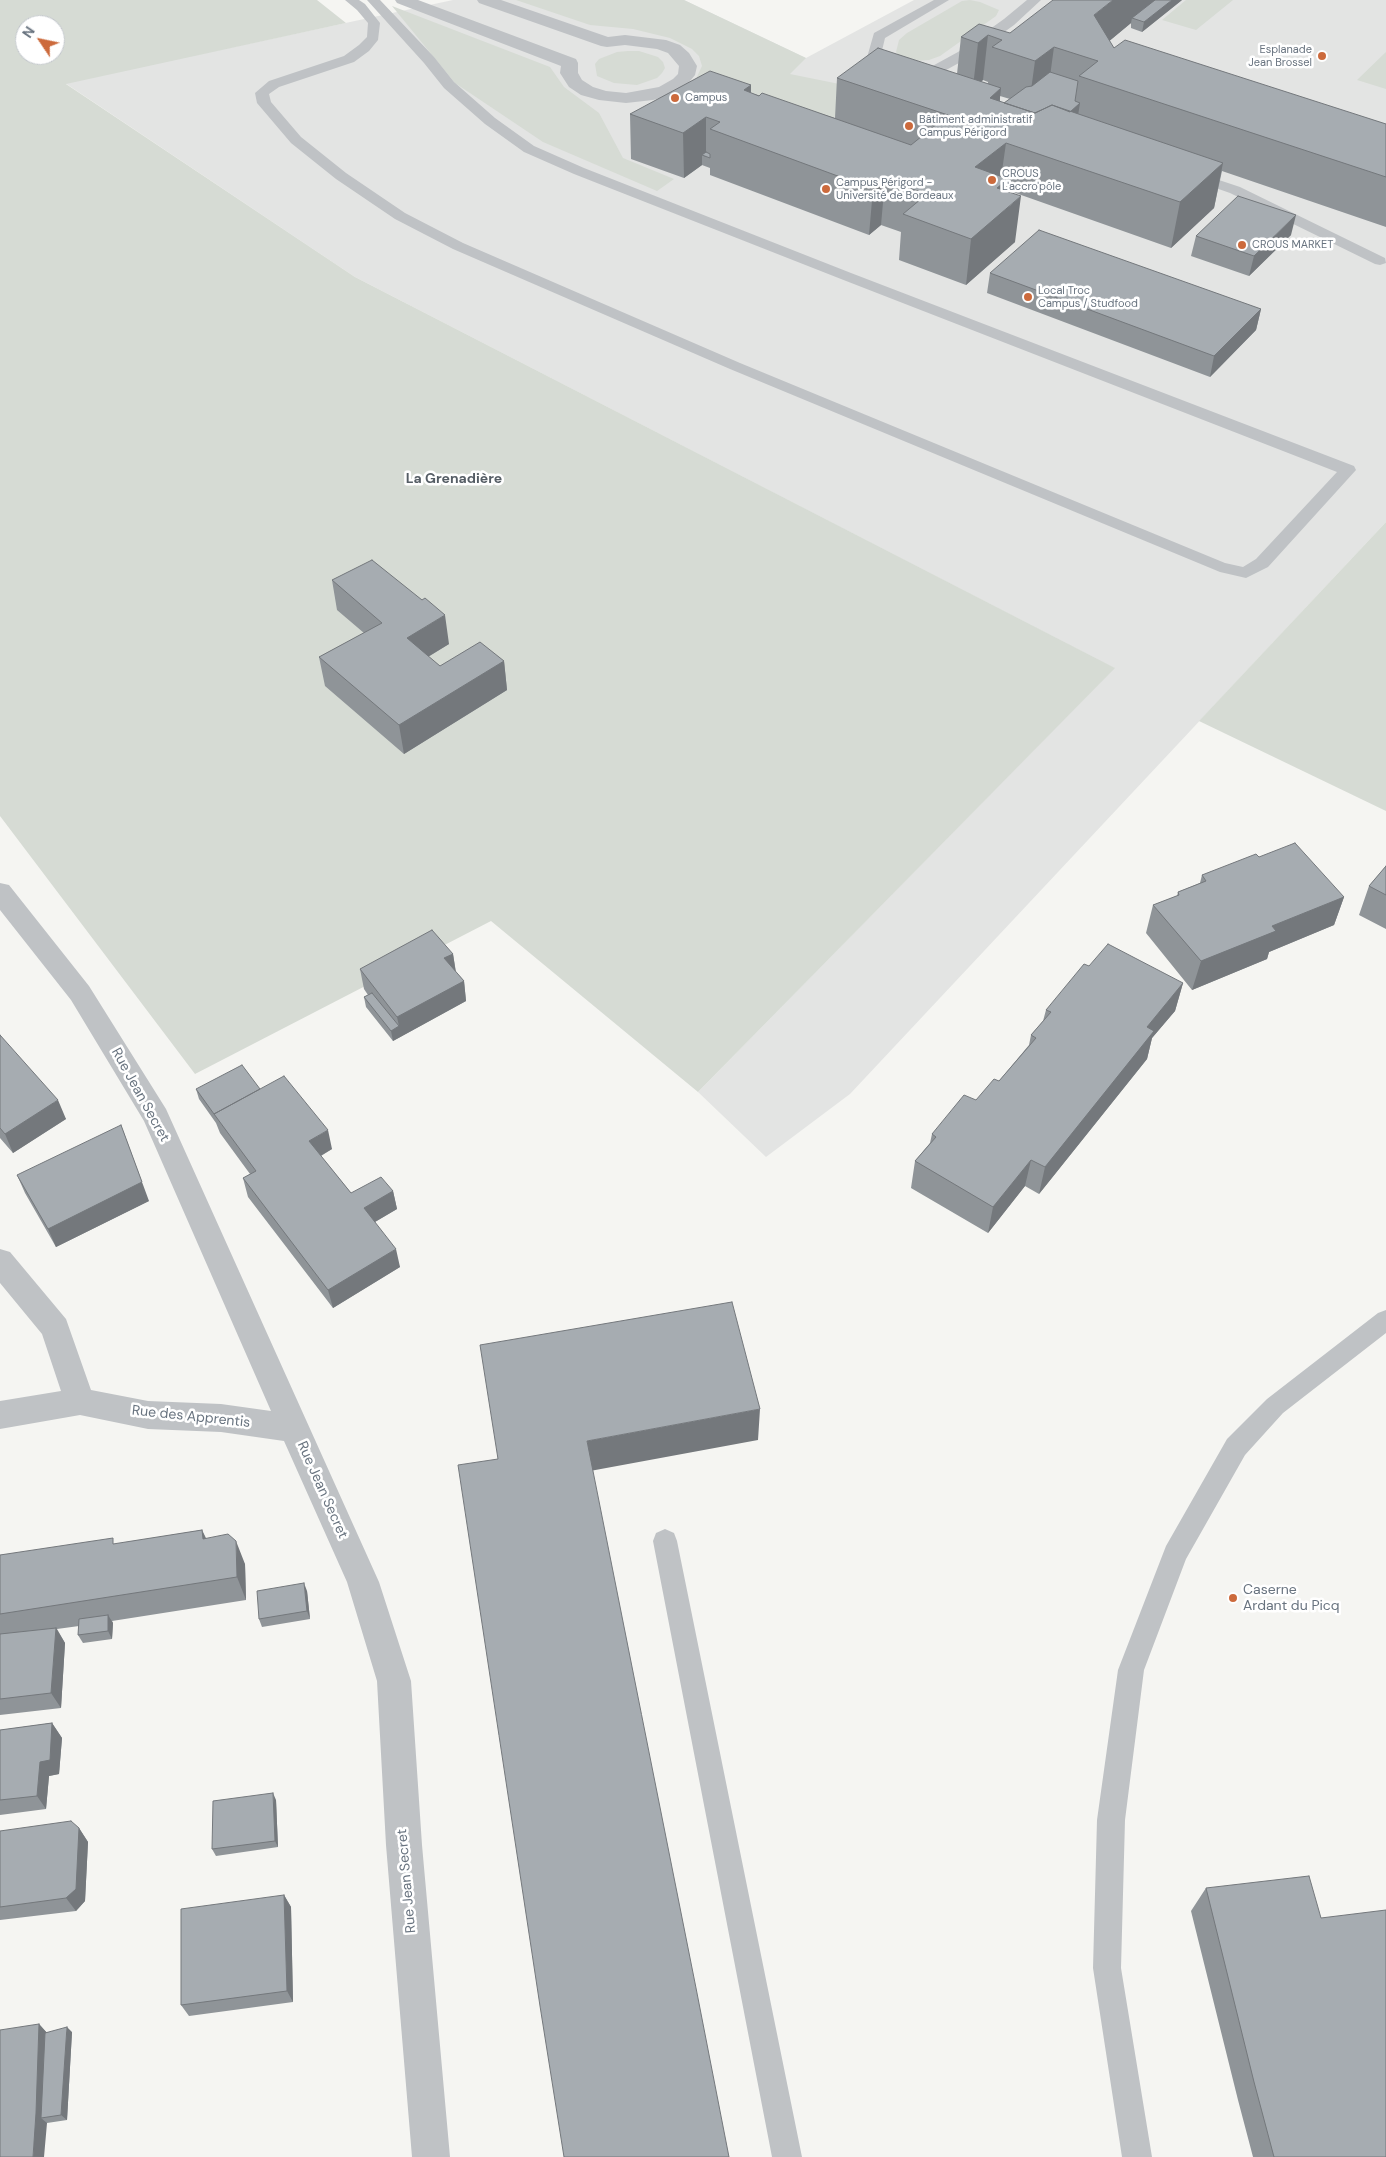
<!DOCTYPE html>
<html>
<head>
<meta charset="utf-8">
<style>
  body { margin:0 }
  #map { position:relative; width:1386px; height:2157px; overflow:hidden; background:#f5f5f2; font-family:"DM Sans",sans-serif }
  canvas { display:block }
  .north { position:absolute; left:15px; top:15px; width:50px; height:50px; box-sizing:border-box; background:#fff; border:1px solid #c3c7cc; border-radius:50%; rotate:304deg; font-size:14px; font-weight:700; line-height:20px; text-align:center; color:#68737f }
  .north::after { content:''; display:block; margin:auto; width:18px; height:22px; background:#cc6a3c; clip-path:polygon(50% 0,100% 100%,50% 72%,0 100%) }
</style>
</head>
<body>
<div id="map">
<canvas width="1386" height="2157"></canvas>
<div class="north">N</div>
</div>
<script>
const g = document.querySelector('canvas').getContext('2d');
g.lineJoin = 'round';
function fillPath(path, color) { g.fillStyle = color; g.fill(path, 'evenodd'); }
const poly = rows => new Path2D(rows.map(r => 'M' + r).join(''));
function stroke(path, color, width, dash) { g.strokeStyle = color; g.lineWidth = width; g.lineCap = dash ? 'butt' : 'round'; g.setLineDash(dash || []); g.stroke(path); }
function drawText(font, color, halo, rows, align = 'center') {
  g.font = font + ' "DM Sans",sans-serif'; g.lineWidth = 5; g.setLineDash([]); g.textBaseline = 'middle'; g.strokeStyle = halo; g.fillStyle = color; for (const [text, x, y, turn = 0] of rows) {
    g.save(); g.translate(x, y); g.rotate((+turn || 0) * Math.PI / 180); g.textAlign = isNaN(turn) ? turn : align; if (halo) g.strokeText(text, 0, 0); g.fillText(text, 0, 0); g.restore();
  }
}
fillPath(poly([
  [453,0,684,0,806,58,914,0,1386,0,1386,522,850,1094,766,1157,698,1092,1114,668,355,277,65,83]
]), '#e3e4e3');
fillPath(poly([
  [0,0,317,0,346,23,66,84,355,277,1115,668,698,1092,491,921,195,1074,0,816],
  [25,25,55,25,55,55,25,55],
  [516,0,684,0,806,58,790,74,869,90,829,121,694,83,702,66,699,56,692,49,670,38,633,29,590,25],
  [970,0,980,2,999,10,996,16,940,56,929,60,916,61,898,55,896,52,899,40,907,33,962,1],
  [1186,0,1233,0,1196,30,1162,20],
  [392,6,550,67,564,87,599,113,623,158,674,179,657,191,543,142,455,83],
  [628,51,639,51,658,57,663,62,665,68,662,73,657,78,637,85,614,83,597,76,595,64,599,59,617,52],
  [1386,52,1386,89,1357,80],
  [1386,522,1386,811,1199,721]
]), '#d6dbd4');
fillPath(poly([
  [345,0,359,0,365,4,380,23,378,40,369,51,354,62,279,87,269,94,271,102,301,137,346,173,405,213,463,243,740,363,1225,563,1243,567,1256,559,1337,472,841,279,574,174,524,152,485,124,444,88,424,63,367,0,380,0,434,57,454,82,495,118,534,146,584,168,851,273,1354,466,1356,470,1268,567,1246,578,1220,572,730,369,453,249,395,219,336,179,291,143,257,103,255,93,269,81,344,56,359,45,367,37,368,23,357,10,345,0],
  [934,0,949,0,885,38,880,59,892,64,894,67,892,70,882,70,868,64,866,61,874,33,934,0],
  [1027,0,1041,0,1014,25,968,58,926,81,916,81,914,78,916,75,958,52,1004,19,1027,0],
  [1192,171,1240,187,1385,258,1386,263,1380,265,1375,264,1230,193,1187,178,1185,175,1187,172,1192,171],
  [1386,1310,1386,1333,1283,1413,1245,1455,1186,1559,1144,1670,1125,1820,1121,1968,1152,2157,1122,2157,1093,1968,1097,1820,1118,1670,1166,1546,1227,1439,1267,1399,1378,1313,1386,1310],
  [665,1529,674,1533,677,1541,802,2157,772,2157,653,1541,656,1533,665,1529]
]), '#bfc2c5');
fillPath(poly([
  [395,0,418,0,576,59,578,63,578,73,582,80,593,87,606,91,626,93,659,87,673,79,678,74,679,66,668,53,657,49,625,45,607,47,601,46,479,3,477,0,501,0,608,37,625,35,666,40,680,45,689,53,697,66,695,75,685,87,671,95,653,100,626,103,599,100,581,95,569,87,560,73,561,66,397,3,395,0],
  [0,883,9,885,89,986,166,1109,379,1582,411,1681,422,1845,450,2157,412,2157,386,1845,377,1681,347,1582,284,1441,221,1432,148,1429,80,1415,0,1429,0,1401,61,1391,42,1334,0,1283,0,1249,10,1252,66,1319,91,1390,148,1401,221,1404,271,1411,144,1121,71,1000,0,910,0,883]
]), '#bfc2c5');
fillPath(poly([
  [1182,0,1142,32,1131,28,1131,23,1109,41,1114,48,1386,124,1386,227,1222,171,1214,208,1171,248,1007,190,1015,242,966,285,899,260,901,232,881,225,869,235,710,175,710,168,702,165,684,178,631,159,630,114,751,85,751,93,835,118,837,78,957,74,961,37,1010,33],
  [983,80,988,82,988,84,981,82],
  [1000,96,1010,99,1004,103,1000,102],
  [1291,235,1249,276,1191,256,1196,236],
  [990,273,1261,309,1256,330,1210,377,987,293],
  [332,580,449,644,428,657,440,666,504,661,507,690,404,754,325,686,319,657,364,633,337,610],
  [1259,857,1344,897,1334,925,1269,952,1267,959,1192,990,1146,933,1153,905,1177,896,1178,892,1200,883,1202,875],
  [1386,866,1386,929,1359,915,1369,886],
  [453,954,456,972,464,981,466,1001,393,1041,366,1007,364,997,368,995,364,989,360,969],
  [1089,966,1183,983,1175,1011,1152,1038,1147,1059,1039,1194,1025,1186,988,1233,911,1188,915,1161,930,1143,932,1134,976,1100,999,1081,1029,1045,1031,1035,1043,1021,1046,1010],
  [0,1035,66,1119,13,1153,0,1138],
  [196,1089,260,1089,332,1149,321,1156,351,1193,393,1191,397,1209,375,1222,400,1267,333,1308,248,1197,243,1178,250,1174,220,1133,216,1123,199,1099],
  [17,1175,149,1201,56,1247,25,1193],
  [202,1530,206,1538,245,1564,246,1600,112,1621,113,1623,112,1639,83,1643,78,1635,79,1626,57,1629,65,1643,61,1708,0,1715,0,1555,116,1544],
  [307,1591,310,1619,262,1627,259,1619],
  [52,1723,62,1738,59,1774,49,1776,46,1809,0,1815,0,1730],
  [276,1800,278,1847,216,1856,212,1849],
  [79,1828,88,1842,85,1901,76,1911,0,1920,0,1831],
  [1206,1888,1321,1918,1386,2157,1253,2157,1238,2100,1191,1911],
  [284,1895,291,1907,293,2002,189,2016,181,2005],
  [39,2024,46,2032,72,2032,67,2120,47,2123,0,2157]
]), '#8f9498');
fillPath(poly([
  [1113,0,1160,0,1132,18,1131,23,1089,58,1094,15],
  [1172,0,1182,0,1142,32,1144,22],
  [988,35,983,80,973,87,978,43],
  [1054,47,1048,91,1029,105,1035,61],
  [751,85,750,128,744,90],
  [1001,88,997,127,990,98],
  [1080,103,1077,122,1032,139],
  [706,117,706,157,702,155,702,165,684,178,683,133],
  [1006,143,1000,185,1008,179,1004,211,1021,196,1015,242,966,285,971,239,975,167],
  [1223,163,1214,208,1171,248,1180,202],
  [885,180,881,225,869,235,873,189],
  [1296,215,1291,235,1249,276,1254,256],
  [1261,309,1256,330,1210,377,1214,356],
  [445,615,449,644,411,667,407,638],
  [504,661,507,690,404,754,399,725],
  [1344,897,1334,925,1269,952,1267,959,1192,990,1201,961,1272,926],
  [453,954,456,974,444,958],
  [464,981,466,1001,393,1041,391,1031,399,1026,397,1017],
  [1183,983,1175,1011,1152,1038,1147,1059,1039,1194,1045,1167,1147,1027],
  [58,1100,66,1119,13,1153,5,1134],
  [121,1125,149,1201,56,1247,48,1229],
  [328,1130,332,1149,313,1160,309,1141],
  [1031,1160,1025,1186,988,1233,993,1207],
  [393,1191,397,1209,368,1226,364,1208],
  [396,1249,400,1267,333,1308,328,1290],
  [760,1409,758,1440,590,1471,587,1441],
  [202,1530,212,1553,203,1539],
  [236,1541,245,1564,246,1600,237,1577],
  [304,1583,307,1591,310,1619,307,1611],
  [108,1615,113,1623,112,1639,108,1631],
  [56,1628,65,1643,61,1708,51,1693],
  [52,1723,62,1738,59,1774,49,1776,46,1809,37,1796,40,1762],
  [273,1793,276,1800,278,1847,275,1841],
  [79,1828,88,1842,85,1901,76,1911,66,1898],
  [284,1895,291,1907,293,2002,287,1991],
  [39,2024,49,2035,41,2118,47,2123,44,2157,33,2157],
  [67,2027,72,2032,67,2120,61,2115]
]), '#74787c');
const building = poly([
  [1053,0,1113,0,1094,15,1114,48,1125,40,1386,124,1386,177,1079,76,1098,61,1054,47,1035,61,992,47,1002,40,988,35,978,43,961,37,979,24,1010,33,1053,0],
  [1155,0,1172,0,1144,22,1132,18,1155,0],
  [878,48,1001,88,990,98,1035,113,1052,105,1223,163,1180,202,1006,143,975,167,1008,179,997,188,1021,196,971,239,903,214,927,194,885,180,873,189,710,129,720,122,706,117,683,133,630,114,710,71,751,85,744,90,759,96,762,93,911,145,948,115,837,78,878,48],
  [1050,72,1078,81,1075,101,1080,103,1070,112,1052,105,1035,113,1004,103,1026,87,1032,86,1050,72],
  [706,152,710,154,710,158,702,155,706,152],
  [1238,196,1296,215,1254,256,1196,236,1238,196],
  [1039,230,1261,309,1214,356,990,273,1039,230],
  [372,560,422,600,425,598,445,615,407,638,440,666,480,642,504,661,399,725,319,657,382,623,332,580,372,560],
  [1295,843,1344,897,1272,926,1276,931,1201,961,1153,905,1179,895,1178,892,1206,881,1202,875,1256,854,1259,857,1295,843],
  [1386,866,1386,895,1369,886,1386,866],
  [432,930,453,954,444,958,464,981,397,1017,360,969,432,930],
  [1108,944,1183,983,1147,1027,1154,1031,1045,1167,1031,1160,993,1207,915,1161,936,1137,932,1134,964,1095,976,1100,994,1079,999,1081,1036,1038,1031,1035,1051,1012,1046,1010,1084,964,1089,966,1108,944],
  [372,993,399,1026,391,1031,364,997,372,993],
  [0,1035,58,1100,5,1134,0,1128,0,1035],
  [242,1065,260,1089,214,1114,196,1089,242,1065],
  [284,1076,328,1130,309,1141,351,1193,381,1177,393,1191,364,1208,396,1249,328,1290,243,1178,256,1171,214,1114,284,1076],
  [121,1125,142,1182,48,1229,17,1175,121,1125],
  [732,1302,760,1409,587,1441,696,1988,729,2157,564,2157,540,2006,458,1465,498,1459,480,1345,732,1302],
  [202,1530,203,1539,228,1534,236,1541,237,1577,0,1614,0,1555,113,1538,113,1544,202,1530],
  [304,1583,307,1611,259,1619,257,1591,304,1583],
  [108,1615,108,1631,78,1635,79,1619,108,1615],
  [56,1628,51,1693,0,1699,0,1634,56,1628],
  [52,1723,50,1760,40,1762,37,1796,0,1800,0,1730,52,1723],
  [273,1793,275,1841,212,1849,213,1801,273,1793],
  [71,1821,79,1828,76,1889,66,1898,0,1907,0,1831,71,1821],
  [1309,1876,1321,1918,1386,1910,1386,2157,1274,2157,1254,2082,1206,1888,1309,1876],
  [284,1895,287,1991,181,2005,181,1909,284,1895],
  [39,2024,36,2113,33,2157,0,2157,0,2030,39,2024],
  [67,2027,61,2115,41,2118,45,2033,67,2027]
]);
fillPath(building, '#a6acb1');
stroke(building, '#74787c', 1);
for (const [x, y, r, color] of [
  [1322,56,5,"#cc6a3c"],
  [675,98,5,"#cc6a3c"],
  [909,126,5,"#cc6a3c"],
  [992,180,5,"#cc6a3c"],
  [826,189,5,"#cc6a3c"],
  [1242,245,5,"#cc6a3c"],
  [1028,297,5,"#cc6a3c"],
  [1233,1598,5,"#cc6a3c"]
]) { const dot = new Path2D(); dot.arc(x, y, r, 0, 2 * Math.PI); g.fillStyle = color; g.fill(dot); stroke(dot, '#fff', 2); }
drawText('11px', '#68737f', '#fff', [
  ["Esplanade",1312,50,"right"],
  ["Jean Brossel",1312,63,"right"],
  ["Campus",685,98],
  ["Bâtiment administratif",919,120],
  ["Campus Périgord",919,133],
  ["CROUS",1002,174],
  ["L'accro'pôle",1002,187],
  ["Campus Périgord -",836,183],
  ["Université de Bordeaux",836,196],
  ["CROUS MARKET",1252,245],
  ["Local Troc",1038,291],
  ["Campus / Studfood",1038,304]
], 'left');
drawText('bold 14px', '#555d65', '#fff', [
  ["La Grenadière",454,479]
]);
drawText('14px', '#68737f', '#fff', [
  ["Rue Jean Secret",140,1095,61],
  ["Rue des Apprentis",191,1417,6],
  ["Rue Jean Secret",322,1490,66],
  ["Rue Jean Secret",407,1881,-95]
]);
drawText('14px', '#68737f', '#fff', [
  ["Caserne",1243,1590],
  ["Ardant du Picq",1243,1606]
], 'left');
</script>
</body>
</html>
